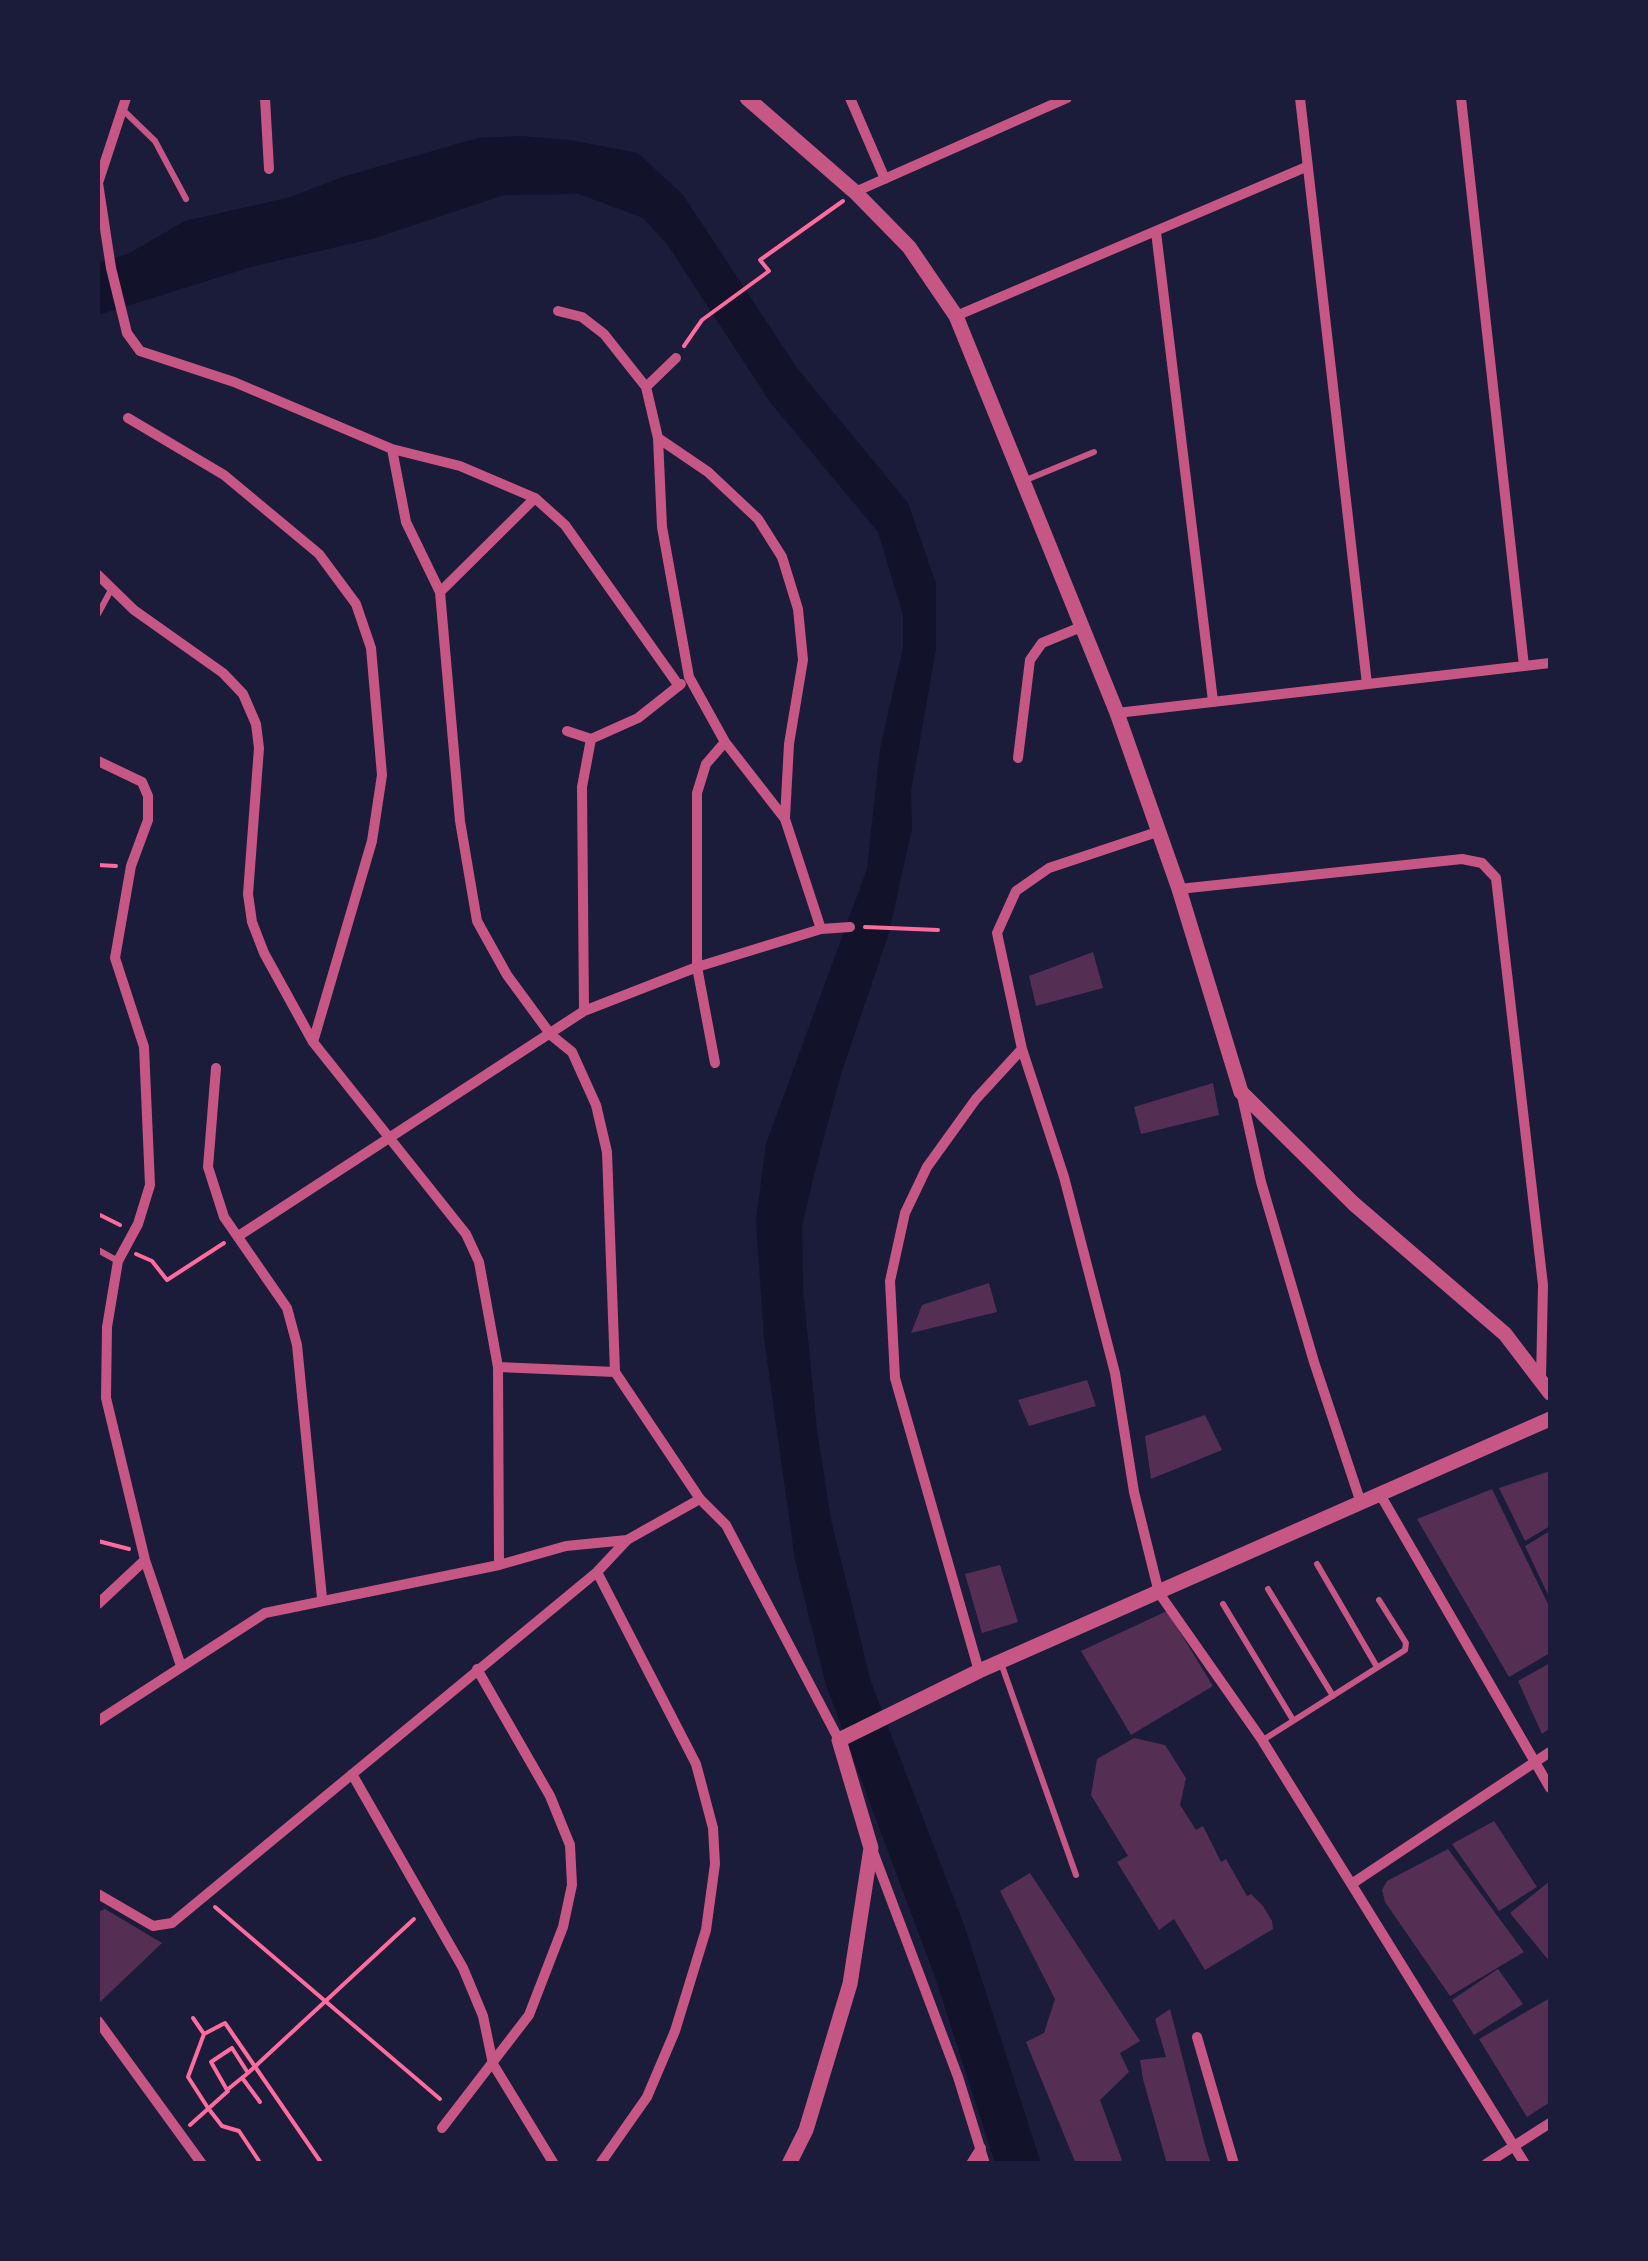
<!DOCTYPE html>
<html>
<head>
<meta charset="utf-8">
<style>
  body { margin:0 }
  #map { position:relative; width:1648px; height:2261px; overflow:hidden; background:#1b1b3a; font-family:"Asap Condensed",sans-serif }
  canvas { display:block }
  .frame { position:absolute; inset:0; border:100px solid #1b1b3a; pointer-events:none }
</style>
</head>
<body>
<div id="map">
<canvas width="1648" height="2261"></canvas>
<div class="frame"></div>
</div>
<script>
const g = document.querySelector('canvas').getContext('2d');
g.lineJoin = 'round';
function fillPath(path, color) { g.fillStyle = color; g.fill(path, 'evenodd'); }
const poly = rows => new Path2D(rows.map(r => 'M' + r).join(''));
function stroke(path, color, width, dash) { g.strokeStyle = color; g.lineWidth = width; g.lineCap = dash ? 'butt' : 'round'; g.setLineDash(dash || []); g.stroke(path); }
fillPath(poly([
  [520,136,570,140,638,153,683,195,797,368,908,503,936,584,936,649,911,791,912,829,888,936,841,1074,814,1175,802,1227,803,1288,817,1430,831,1520,871,1682,964,1925,1041,2163,995,2163,935,1977,826,1685,795,1560,764,1338,756,1221,766,1144,867,869,880,749,903,648,903,615,878,532,770,402,667,244,643,218,579,194,504,195,375,238,251,267,98,315,98,263,128,254,185,221,291,197,342,177,478,138]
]), '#12122b');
fillPath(poly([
  [1093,952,1103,988,1036,1006,1029,976],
  [1213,1083,1219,1115,1141,1134,1134,1107],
  [989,1283,997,1312,911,1333,922,1305],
  [1087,1380,1096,1406,1029,1426,1018,1400],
  [1205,1415,1222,1450,1151,1479,1145,1436],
  [1550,1471,1550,1526,1525,1541,1499,1488],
  [1492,1489,1550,1608,1550,1653,1509,1677,1417,1519],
  [1550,1531,1550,1599,1525,1546],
  [1000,1565,1018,1622,982,1633,965,1574],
  [1167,1611,1213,1686,1131,1735,1081,1651],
  [1550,1663,1550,1728,1542,1734,1518,1681],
  [1134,1738,1165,1745,1186,1778,1180,1805,1196,1830,1203,1826,1221,1862,1226,1859,1247,1896,1251,1894,1263,1906,1272,1921,1273,1929,1205,1970,1174,1919,1159,1930,1117,1862,1128,1856,1091,1795,1097,1759],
  [1494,1821,1537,1887,1499,1911,1452,1844],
  [1448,1849,1524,1952,1450,1996,1385,1902,1382,1890,1387,1881],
  [1030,1873,1140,2041,1120,2053,1129,2072,1100,2100,1122,2160,1116,2164,1076,2164,1026,2042,1044,2033,1055,1999,1000,1891],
  [1550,1881,1550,1962,1510,1913],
  [105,1909,162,1943,98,2004,98,1912],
  [1498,1969,1523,2004,1474,2035,1452,2000],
  [1550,1998,1550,2102,1527,2117,1479,2039],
  [1170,2009,1205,2145,1211,2164,1167,2164,1143,2079,1140,2060,1166,2057,1155,2019]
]), '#542f53');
stroke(poly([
  [684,346,702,320,769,271,760,260,843,201],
  [98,865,116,866],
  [865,927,938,930],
  [98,1214,120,1225],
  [136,1254,152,1261,167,1280,224,1243],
  [98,1541,129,1549],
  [215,1907,440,2099],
  [193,2018,204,2034],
  [232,2048,248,2073,227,2090,211,2062,232,2048],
  [248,2073,414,1919],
  [243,2079,260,2102],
  [190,2125,228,2091],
  [261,2164,239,2131,222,2126,208,2108,188,2077,204,2034,225,2023,322,2164]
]), '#ff6b9d', 4);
stroke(poly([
  [122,109,155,141,186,199],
  [1026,480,1094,452],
  [98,614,111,590],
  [98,1250,118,1261],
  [1317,1564,1377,1667],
  [1268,1589,1333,1696],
  [1223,1604,1293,1720],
  [1001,1663,1076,1875],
  [1263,1740,1405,1650,1406,1643,1379,1600]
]), '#c65784', 6);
stroke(poly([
  [126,98,98,183,111,268,127,333,140,351,234,382,392,449,460,466,535,498,565,525,679,686],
  [265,98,269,169],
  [850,98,885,179],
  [1300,98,1367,684],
  [1461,98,1524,666],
  [855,192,1067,98],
  [1156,232,1213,701],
  [558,311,582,317,604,334,646,387],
  [956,316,1306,167],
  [676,358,646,387,658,438,662,527,689,677,725,742,785,819,821,929],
  [128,418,224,475,319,554,356,604,371,648,382,775,372,841,313,1042],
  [658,438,708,472,758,519,782,557,798,609,803,660,789,744,785,818],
  [392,449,406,522,440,592,460,821,477,921,507,975,551,1035,572,1052,596,1105,607,1152,615,1372,700,1499,726,1525,839,1740],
  [98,575,134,610,223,673,243,694,256,724,259,748,248,894,252,922,264,953,313,1042,466,1234,479,1262,498,1367,499,1565],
  [440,592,535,498],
  [1117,713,1550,663],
  [567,731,591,739,638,718,681,684],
  [1018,758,1030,660,1042,643,1081,627],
  [98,761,142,782,148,796,148,820,131,866,115,958,144,1047,150,1185,138,1224,118,1261,107,1327,106,1398,145,1560,181,1666],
  [1160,831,1049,868,1016,891,997,933,1022,1049,1064,1177,1115,1373,1134,1492,1159,1593,1262,1740,1525,2164],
  [1179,889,1462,859,1482,863,1496,878,1543,1285,1541,1379],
  [584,1011,582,787,591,739],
  [715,1063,697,967,697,793,706,764,725,742],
  [216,1068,208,1167,224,1217,287,1308,297,1345,322,1598],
  [1242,1096,1261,1182,1314,1362,1361,1503],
  [240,1235,584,1011,697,967,821,929,850,927],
  [498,1367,615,1372],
  [1381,1496,1550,1788],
  [597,1572,696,1764,713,1828,715,1864,706,1930,675,2031,647,2097,600,2164],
  [98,1604,145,1560],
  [979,1671,895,1378,890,1281,905,1213,927,1167,976,1099,1022,1049],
  [98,1721,265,1613,499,1565,566,1546,627,1540],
  [352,1774,463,1968,483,2016,493,2064,554,2164],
  [872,1849,958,2077,985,2164],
  [1353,1883,1550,1752],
  [98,1894,153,1926,172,1923,597,1572,627,1540,700,1499],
  [98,2021,202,2164],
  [1197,2037,1234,2164],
  [442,2128,529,2015,563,1927,572,1885,570,1845,550,1796,477,1669],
  [971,2164,981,2148],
  [1486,2164,1550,2123]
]), '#c65784', 10);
stroke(poly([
  [747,98,855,192,909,247,956,316,1117,713,1179,889,1241,1092,1354,1204,1505,1334,1550,1393],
  [789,2164,806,2130,850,1984,871,1848,839,1740,979,1671,1550,1419]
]), '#c65784', 15);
</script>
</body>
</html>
